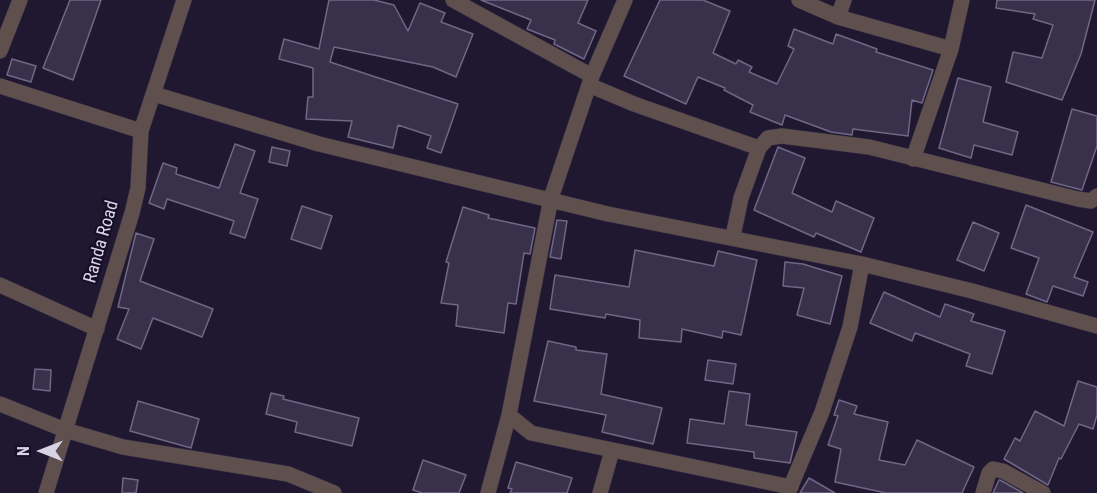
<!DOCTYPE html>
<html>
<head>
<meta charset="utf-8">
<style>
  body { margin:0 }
  #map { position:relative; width:1097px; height:493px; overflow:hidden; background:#201831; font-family:"Roboto Condensed",sans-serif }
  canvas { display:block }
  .north { position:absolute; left:12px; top:421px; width:60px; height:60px; -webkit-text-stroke:4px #160f27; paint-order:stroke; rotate:270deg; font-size:16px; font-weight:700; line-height:24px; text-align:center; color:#d7d3e4 }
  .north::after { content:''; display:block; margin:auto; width:21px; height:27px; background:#d7d3e4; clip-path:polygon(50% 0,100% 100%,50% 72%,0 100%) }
</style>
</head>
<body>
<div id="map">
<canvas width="1097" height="493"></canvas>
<div class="north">N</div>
</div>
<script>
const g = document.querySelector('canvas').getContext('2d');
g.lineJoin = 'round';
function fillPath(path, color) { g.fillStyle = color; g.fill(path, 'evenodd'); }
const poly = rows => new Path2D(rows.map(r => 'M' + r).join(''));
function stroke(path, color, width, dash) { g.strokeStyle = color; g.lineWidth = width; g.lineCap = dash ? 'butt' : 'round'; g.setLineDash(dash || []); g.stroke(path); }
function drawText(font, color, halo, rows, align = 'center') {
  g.font = font + ' "Roboto Condensed",sans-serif'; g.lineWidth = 4.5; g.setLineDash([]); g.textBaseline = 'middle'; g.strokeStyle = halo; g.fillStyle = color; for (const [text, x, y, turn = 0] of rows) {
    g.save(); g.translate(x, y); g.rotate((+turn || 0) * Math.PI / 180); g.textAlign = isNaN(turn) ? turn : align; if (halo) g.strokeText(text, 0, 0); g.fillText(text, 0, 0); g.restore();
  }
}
const building = poly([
  [70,0,101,0,73,80,43,68,70,0],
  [329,0,374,0,394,5,408,31,420,3,445,13,441,22,473,34,456,77,433,67,334,47,330,62,458,104,441,153,427,148,431,136,398,125,393,148,348,137,352,121,306,119,308,97,313,97,313,68,279,59,284,39,319,49,329,0],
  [481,0,588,0,578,23,596,31,584,59,554,44,555,40,527,29,531,20,481,0],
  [660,0,703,0,730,11,713,53,736,64,738,60,752,67,749,72,777,84,794,49,788,46,794,29,833,44,836,34,877,49,876,52,933,70,922,103,912,100,908,136,853,129,852,135,831,132,785,115,782,125,750,112,753,105,724,90,725,88,698,77,686,104,624,76,660,0],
  [997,0,1095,0,1081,54,1062,100,1006,82,1013,52,1042,58,1053,25,1033,19,1035,14,996,8,997,0],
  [12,59,36,66,31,82,7,75,12,59],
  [958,78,991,87,983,122,1018,132,1012,155,974,145,971,158,939,148,958,78],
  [1072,109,1097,116,1097,146,1082,190,1051,182,1072,109],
  [235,144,255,151,240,193,258,199,245,238,230,233,234,221,167,199,164,209,149,203,163,163,177,168,176,174,219,188,235,144],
  [272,147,290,151,287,166,269,162,272,147],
  [778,147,805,158,792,193,832,212,836,201,874,218,861,252,816,233,814,237,754,210,778,147],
  [1026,205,1093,232,1074,277,1088,282,1083,296,1053,286,1047,302,1026,294,1039,258,1011,248,1026,205],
  [302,206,332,216,321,249,291,239,302,206],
  [463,207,489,215,488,218,535,228,530,254,524,253,516,304,508,303,504,333,456,326,458,305,441,303,449,263,446,262,463,207],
  [557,220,567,221,561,259,550,257,557,220],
  [973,222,999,233,984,271,957,260,973,222],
  [136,233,154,239,140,281,213,309,202,337,153,318,141,349,117,339,129,309,118,307,136,233],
  [635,250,714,266,718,251,757,260,741,335,723,331,722,338,682,329,681,342,639,338,640,320,606,314,605,318,550,309,555,275,629,287,635,250],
  [785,262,803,264,842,276,830,324,797,315,804,288,783,286,785,262],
  [884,292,940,317,945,304,974,314,971,321,1005,331,992,374,966,366,970,354,915,333,912,341,870,323,884,292],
  [548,341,576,347,576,350,607,354,601,394,662,408,653,444,602,432,606,415,534,401,548,341],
  [708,360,736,364,733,384,705,380,708,360],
  [35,369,51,370,50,391,33,389,35,369],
  [1078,381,1097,387,1097,415,1093,429,1079,424,1061,459,1059,458,1048,485,1004,459,1015,438,1020,441,1035,411,1064,426,1078,381],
  [729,391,750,394,746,425,797,432,790,463,754,458,754,452,687,443,690,419,724,424,729,391],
  [271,393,284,396,283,399,359,418,352,446,295,432,297,422,266,414,271,393],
  [839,400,857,406,854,414,888,422,879,460,905,465,917,440,974,467,962,493,886,493,835,482,841,449,828,445,838,416,834,415,839,400],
  [138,401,199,419,191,448,130,431,138,401],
  [423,460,466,475,459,493,422,493,413,490,423,460],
  [516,462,572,478,567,493,510,493,512,489,508,488,516,462],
  [123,478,138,480,136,493,122,493,123,478],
  [809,478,835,493,800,493,809,478],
  [999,480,1000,480,1023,493,993,493,999,480]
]);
fillPath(building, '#39314c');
stroke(building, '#6f6785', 1.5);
const street = poly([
  [453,0,592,76],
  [625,0,592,76,551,198,509,415,531,433,791,487],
  [799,0,838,17,951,49],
  [838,17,844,0],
  [0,51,20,0],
  [589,85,634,104,759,148],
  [0,86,141,131],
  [154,94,319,144,608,214,862,264,972,291,1097,326],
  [913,159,951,49,962,0],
  [733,236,741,198,759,148,768,138,782,136,869,147,1078,199,1091,201,1097,196],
  [0,285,97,329],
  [0,404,65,430,123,447,288,474,334,493],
  [46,493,132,213,138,188,141,131,184,0],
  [488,493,509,415],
  [600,493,612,451],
  [788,493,822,412,850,327,862,264],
  [983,493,989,473,993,469,1003,471,1043,493]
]);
stroke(street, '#3a324a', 16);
stroke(street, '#5f4f4d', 15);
drawText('18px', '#d7d3e4', '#160f27', [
  ["Randa Road",102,242,-74]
]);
</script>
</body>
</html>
